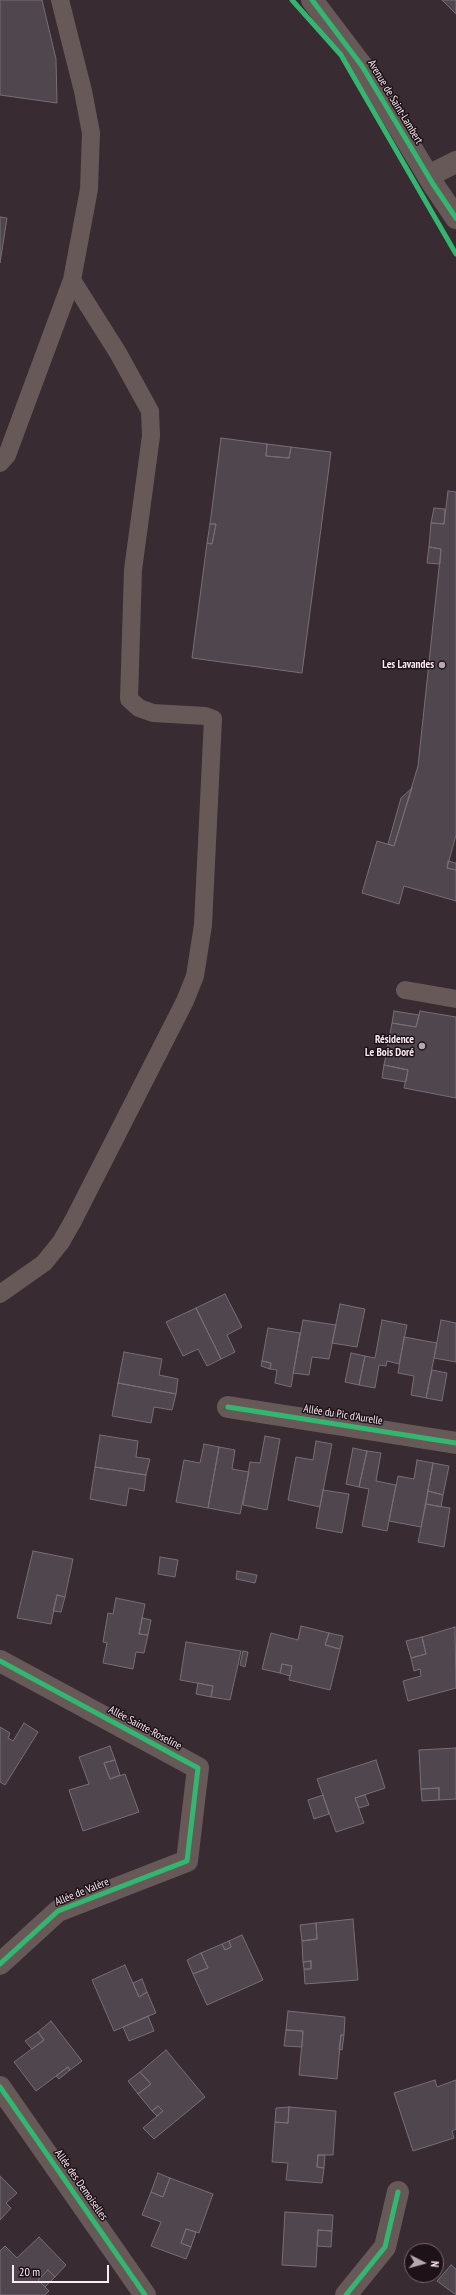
<!DOCTYPE html>
<html>
<head>
<meta charset="utf-8">
<style>
  body { margin:0 }
  #map { position:relative; width:456px; height:2295px; overflow:hidden; background:#382b31; font-family:"PT Sans Narrow",sans-serif }
  canvas { display:block }
  .north { position:absolute; left:404px; top:2243px; width:40px; height:40px; box-sizing:border-box; background:#1d1218; border:1px solid #76686f; border-radius:50%; rotate:96deg; font-size:11px; font-weight:700; line-height:16px; text-align:center; color:#fbeaf1 }
  .north::after { content:''; display:block; margin:auto; width:14px; height:18px; background:#b7a7ae; clip-path:polygon(50% 0,100% 100%,50% 72%,0 100%) }
  .scale { position:absolute; left:12px; top:2265px; width:97px; height:18px; box-sizing:border-box; border:2px solid #fbeaf1; border-top:0; padding-left:5px; font-size:12px; line-height:14px; white-space:nowrap; color:#fbeaf1; -webkit-text-stroke:3px #1d1218; paint-order:stroke }
</style>
</head>
<body>
<div id="map">
<canvas width="456" height="2295"></canvas>
<div class="north">N</div>
<div class="scale">20 m</div>
</div>
<script>
const g = document.querySelector('canvas').getContext('2d');
g.lineJoin = 'round';
function fillPath(path, color) { g.fillStyle = color; g.fill(path, 'evenodd'); }
const poly = rows => new Path2D(rows.map(r => 'M' + r).join(''));
function stroke(path, color, width, dash) { g.strokeStyle = color; g.lineWidth = width; g.lineCap = dash ? 'butt' : 'round'; g.setLineDash(dash || []); g.stroke(path); }
function drawText(font, color, halo, rows, align = 'center') {
  g.font = font + ' "PT Sans Narrow",sans-serif'; g.lineWidth = 3; g.setLineDash([]); g.textBaseline = 'middle'; g.strokeStyle = halo; g.fillStyle = color; for (const [text, x, y, turn = 0] of rows) {
    g.save(); g.translate(x, y); g.rotate((+turn || 0) * Math.PI / 180); g.textAlign = isNaN(turn) ? turn : align; if (halo) g.strokeText(text, 0, 0); g.fillText(text, 0, 0); g.restore();
  }
}
const building = poly([
  [0,0,42,0,56,59,57,103,0,95,0,0],
  [442,0,456,0,456,14,442,0],
  [0,217,7,218,0,263,0,217],
  [221,438,267,444,266,456,289,458,291,447,331,452,302,673,192,658,207,543,212,544,216,524,210,524,221,438],
  [267,444,291,447,289,458,266,456,267,444],
  [448,491,456,492,456,835,447,868,456,870,456,901,404,886,399,904,362,893,377,841,394,846,418,766,441,549,429,547,431,523,444,524,448,491],
  [434,508,445,509,444,524,431,523,434,508],
  [210,524,216,524,212,544,207,543,210,524],
  [429,547,441,549,440,564,427,563,429,547],
  [412,788,394,846,388,844,401,798,412,788],
  [448,861,456,863,456,870,447,868,448,861],
  [394,1011,419,1015,416,1027,392,1023,394,1011],
  [420,1011,456,1017,456,1098,404,1088,408,1070,384,1065,392,1023,416,1027,420,1011],
  [384,1065,408,1070,406,1082,382,1078,384,1065],
  [225,1294,242,1327,227,1335,235,1352,221,1359,196,1308,225,1294],
  [340,1304,365,1309,357,1347,332,1343,340,1304],
  [196,1308,221,1359,207,1366,198,1349,183,1356,166,1322,196,1308],
  [303,1320,336,1325,329,1359,312,1357,309,1375,293,1373,303,1320],
  [382,1320,407,1325,399,1364,387,1361,386,1366,379,1365,375,1388,359,1385,365,1356,375,1358,382,1320],
  [441,1320,456,1323,456,1362,434,1358,441,1320],
  [268,1328,300,1333,291,1387,275,1383,277,1370,270,1369,271,1363,262,1361,268,1328],
  [404,1337,437,1343,426,1398,411,1395,414,1376,398,1373,404,1337],
  [124,1352,162,1359,159,1375,178,1379,176,1394,118,1383,124,1352],
  [351,1353,365,1356,359,1385,345,1382,351,1353],
  [262,1361,271,1363,270,1369,261,1366,262,1361],
  [432,1370,447,1373,442,1401,426,1398,432,1370],
  [118,1383,176,1394,172,1410,154,1407,151,1423,112,1416,118,1383],
  [100,1435,138,1441,136,1457,150,1459,146,1475,95,1467,100,1435],
  [265,1436,280,1439,267,1510,243,1505,250,1462,260,1463,265,1436],
  [316,1441,332,1444,320,1507,288,1500,296,1457,313,1460,316,1441],
  [204,1444,219,1447,208,1508,176,1502,184,1460,200,1463,204,1444],
  [219,1447,235,1450,232,1469,249,1472,240,1514,208,1508,219,1447],
  [353,1448,367,1451,359,1487,346,1484,353,1448],
  [367,1451,381,1453,376,1481,396,1485,387,1531,362,1526,369,1489,359,1487,367,1451],
  [417,1460,433,1463,421,1527,389,1521,398,1476,414,1479,417,1460],
  [433,1463,449,1466,443,1495,428,1491,433,1463],
  [95,1467,146,1475,144,1491,129,1488,126,1506,90,1499,95,1467],
  [323,1490,349,1494,342,1533,316,1528,323,1490],
  [428,1491,443,1495,441,1507,426,1504,428,1491],
  [426,1504,450,1508,444,1547,418,1542,426,1504],
  [33,1551,73,1559,65,1597,57,1595,51,1624,17,1618,33,1551],
  [160,1557,178,1560,175,1577,158,1574,160,1557],
  [237,1571,257,1575,255,1583,236,1579,237,1571],
  [57,1595,65,1597,61,1612,53,1611,57,1595],
  [116,1598,145,1604,139,1634,148,1635,144,1653,136,1652,133,1669,103,1663,107,1643,103,1642,108,1613,113,1614,116,1598],
  [142,1618,151,1620,148,1635,139,1634,142,1618],
  [301,1626,329,1633,325,1645,340,1649,330,1690,289,1680,292,1666,282,1664,280,1673,262,1669,271,1633,298,1640,301,1626],
  [455,1627,456,1688,408,1701,403,1681,421,1676,420,1669,414,1671,411,1658,426,1654,422,1637,455,1627],
  [329,1633,343,1636,340,1649,325,1645,329,1633],
  [422,1637,426,1654,411,1658,406,1641,422,1637],
  [186,1642,241,1651,230,1700,211,1697,213,1686,180,1680,186,1642],
  [243,1651,248,1652,245,1667,240,1665,243,1651],
  [282,1664,292,1666,290,1676,280,1673,282,1664],
  [198,1683,213,1686,211,1697,196,1694,198,1683],
  [24,1723,38,1732,5,1785,0,1782,0,1727,10,1733,8,1738,13,1741,24,1723],
  [110,1746,115,1760,104,1763,110,1779,125,1774,139,1812,83,1831,69,1790,89,1784,79,1757,110,1746],
  [456,1748,456,1799,439,1800,439,1788,421,1789,419,1750,456,1748],
  [115,1760,120,1775,110,1779,104,1763,115,1760],
  [376,1760,385,1788,355,1798,364,1823,336,1832,317,1779,376,1760],
  [439,1788,439,1800,422,1801,421,1789,439,1788],
  [323,1795,329,1814,314,1819,308,1800,323,1795],
  [365,1795,369,1805,359,1808,355,1798,365,1795],
  [353,1919,358,1980,305,1984,304,1969,311,1969,311,1961,303,1962,302,1941,317,1939,316,1923,353,1919],
  [316,1923,317,1939,302,1941,300,1925,316,1923],
  [242,1935,263,1980,207,2005,193,1974,208,1968,201,1953,222,1944,225,1950,231,1947,229,1941,242,1935],
  [229,1941,231,1947,225,1950,222,1944,229,1941],
  [201,1953,208,1968,193,1974,187,1960,201,1953],
  [311,1961,311,1969,304,1969,303,1962,311,1961],
  [125,1965,139,1997,147,1992,156,2013,114,2031,92,1980,125,1965],
  [142,1979,147,1992,139,1997,133,1983,142,1979],
  [288,2011,345,2017,344,2035,341,2035,337,2079,299,2075,303,2031,286,2030,288,2011],
  [148,2016,154,2031,129,2041,123,2027,148,2016],
  [51,2021,82,2061,70,2070,68,2067,36,2091,14,2062,44,2040,38,2032,51,2021],
  [286,2030,303,2031,302,2047,284,2046,286,2030],
  [38,2032,44,2040,32,2049,25,2041,38,2032],
  [341,2035,344,2035,342,2050,339,2049,341,2035],
  [166,2050,205,2097,154,2139,143,2128,163,2111,158,2106,152,2111,138,2094,151,2084,140,2072,166,2050],
  [68,2067,70,2070,59,2079,56,2076,68,2067],
  [140,2072,151,2084,138,2094,128,2081,140,2072],
  [435,2080,437,2087,456,2080,456,2129,452,2131,454,2138,413,2151,394,2093,435,2080],
  [158,2106,163,2111,157,2116,152,2111,158,2106],
  [289,2107,336,2111,333,2155,318,2155,317,2167,324,2168,322,2183,286,2180,288,2163,272,2162,275,2122,288,2123,289,2107],
  [289,2107,288,2123,275,2122,276,2108,289,2107],
  [318,2155,325,2155,324,2168,317,2167,318,2155],
  [158,2173,170,2178,163,2197,151,2192,158,2173],
  [0,2176,17,2193,6,2203,11,2208,0,2220,0,2176],
  [170,2178,213,2194,199,2233,186,2229,181,2243,191,2247,186,2259,151,2246,161,2222,142,2215,151,2192,163,2197,170,2178],
  [285,2212,333,2215,332,2231,318,2230,316,2267,282,2265,285,2212],
  [186,2229,196,2232,191,2247,181,2243,186,2229],
  [318,2230,332,2231,331,2247,317,2246,318,2230],
  [39,2237,66,2265,55,2277,48,2270,38,2280,49,2291,45,2295,0,2295,0,2251,5,2246,17,2258,39,2237],
  [451,2265,456,2269,456,2295,437,2281,451,2265],
  [48,2270,55,2277,45,2287,38,2280,48,2270]
]);
fillPath(building, '#4f464e');
stroke(building, '#776e76', 1);
stroke(poly([
  [0,463,7,455,72,280,89,189,91,133,83,91,60,0],
  [405,990,456,999],
  [0,1294,44,1263,61,1242,73,1221,185,1001,195,976,203,925,213,719,205,716,153,713,139,708,129,699,133,570,151,436,150,411,118,353,72,280]
]), '#685959', 18);
stroke(poly([
  [312,0,362,66,433,184,456,218],
  [428,176,456,162],
  [228,1407,456,1443],
  [0,1661,198,1768,187,1861,58,1911,0,1964],
  [0,2087,145,2295],
  [346,2295,385,2247,398,2192]
]), '#685959', 22);
stroke(poly([
  [292,0,341,55,456,254],
  [312,0,362,66,433,184,456,218],
  [228,1407,456,1443],
  [0,1661,198,1768,187,1861,58,1911,0,1964],
  [0,2087,145,2295],
  [346,2295,385,2247,398,2192]
]), '#33b770', 5);
for (const [x, y, r, color] of [
  [442,665,4,"#b7a7ae"],
  [422,1046,4,"#b7a7ae"]
]) { const dot = new Path2D(); dot.arc(x, y, r, 0, 2 * Math.PI); g.fillStyle = color; g.fill(dot); stroke(dot, '#1d1218', 1.5); }
drawText('11px', '#fbeaf1', '#1d1218', [
  ["Avenue de Saint-Lambert",395,102,59],
  ["Allée du Pic d'Aurelle",343,1415,9],
  ["Allée Sainte-Roseline",145,1728,28],
  ["Allée de Valère",82,1892,-22],
  ["Allée des Demoiselles",81,2185,55]
]);
drawText('bold 11px', '#fbeaf1', '#1d1218', [
  ["Les Lavandes",434,665],
  ["Résidence",414,1040],
  ["Le Bois Doré",414,1053]
], 'right');
</script>
</body>
</html>
